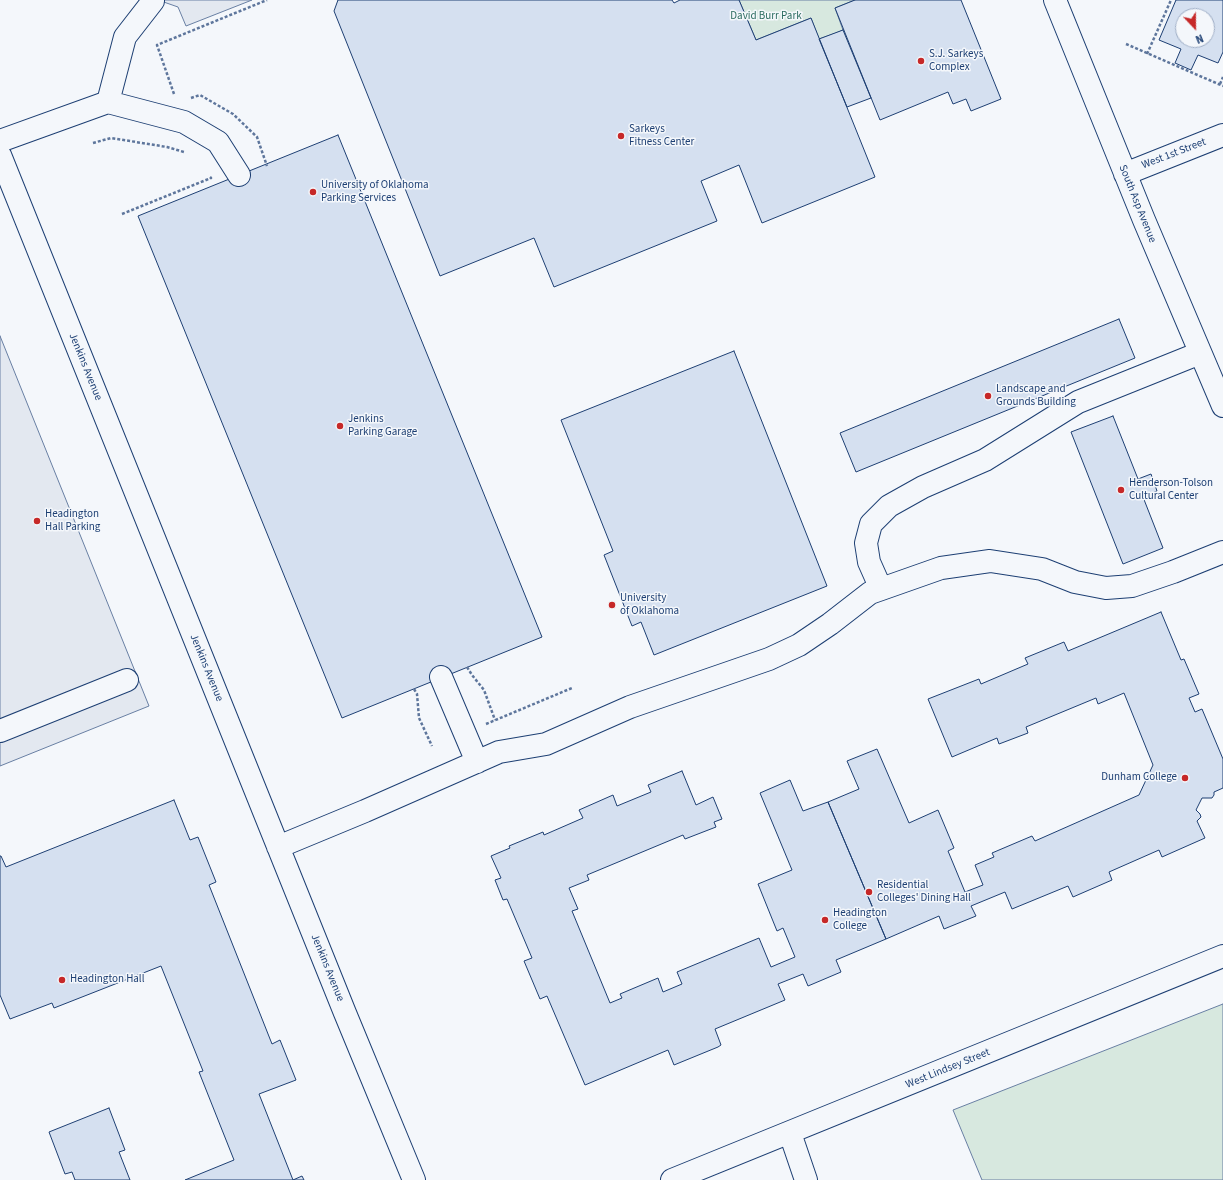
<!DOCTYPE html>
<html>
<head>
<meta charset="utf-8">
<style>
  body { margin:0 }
  #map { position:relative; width:1223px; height:1180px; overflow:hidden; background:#f4f7fb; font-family:"Source Sans 3",sans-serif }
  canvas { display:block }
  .north { position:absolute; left:1175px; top:8px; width:40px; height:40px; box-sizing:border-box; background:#f4f7fb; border:1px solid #9eadc5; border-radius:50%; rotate:158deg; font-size:11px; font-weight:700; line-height:16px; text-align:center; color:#1d3f73 }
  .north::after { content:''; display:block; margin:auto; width:14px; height:18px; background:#c62828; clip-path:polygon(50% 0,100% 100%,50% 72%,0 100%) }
</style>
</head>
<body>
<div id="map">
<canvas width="1223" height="1180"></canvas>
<div class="north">N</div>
</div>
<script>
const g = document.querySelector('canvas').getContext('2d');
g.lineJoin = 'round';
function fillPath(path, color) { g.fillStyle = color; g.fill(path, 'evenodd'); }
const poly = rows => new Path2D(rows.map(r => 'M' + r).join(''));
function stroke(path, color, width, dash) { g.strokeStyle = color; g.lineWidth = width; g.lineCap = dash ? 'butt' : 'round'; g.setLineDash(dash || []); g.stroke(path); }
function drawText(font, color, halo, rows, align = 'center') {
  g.font = font + ' "Source Sans 3",sans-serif'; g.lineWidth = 3; g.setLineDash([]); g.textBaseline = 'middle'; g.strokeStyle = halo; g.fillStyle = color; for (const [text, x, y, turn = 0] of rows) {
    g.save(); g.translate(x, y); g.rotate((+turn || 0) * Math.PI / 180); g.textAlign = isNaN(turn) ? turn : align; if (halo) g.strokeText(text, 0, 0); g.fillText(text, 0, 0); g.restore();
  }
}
const green = poly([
  [739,0,855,0,835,8,843,30,836,33,819,39,811,18,756,40,739,0],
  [1223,1004,1223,1180,982,1180,953,1110,1223,1004]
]);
fillPath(green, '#d7e8df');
stroke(green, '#687fa3', 1);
const parking = poly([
  [158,0,252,0,186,26,178,7,158,0],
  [0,336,149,706,0,766,0,336]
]);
fillPath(parking, '#e3e8f0');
stroke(parking, '#687fa3', 1);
const building = poly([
  [338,0,672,0,674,3,680,0,739,0,756,40,811,18,875,177,762,223,739,165,701,181,717,221,554,287,534,238,440,276,334,11,338,0],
  [855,0,961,0,1001,99,971,111,966,99,953,104,948,92,880,120,835,8,855,0],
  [1176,0,1223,0,1223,52,1218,63,1198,55,1191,70,1175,63,1181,49,1159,40,1176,0],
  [1183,16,1207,16,1207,40,1183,40,1183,16],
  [843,30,871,98,847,107,819,39,843,30],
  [338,135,542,637,342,718,138,216,338,135],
  [1119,319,1135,358,856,472,840,433,1119,319],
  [734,351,827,586,654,655,641,622,632,626,604,555,613,551,561,420,734,351],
  [1113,416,1138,479,1151,474,1157,491,1143,497,1163,548,1123,564,1071,432,1113,416],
  [1161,612,1181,660,1184,659,1199,694,1189,698,1195,712,1202,709,1223,759,1223,788,1214,792,1214,795,1212,798,1202,798,1196,810,1200,814,1201,817,1197,821,1205,838,1162,857,1159,850,1109,872,1112,880,1073,897,1068,886,1012,909,1005,892,971,906,976,916,944,929,939,916,886,939,828,802,859,789,847,761,877,749,909,823,938,810,954,848,948,851,965,892,983,885,975,865,994,857,992,853,1032,836,1035,841,1139,795,1153,765,1124,693,1098,704,1096,698,1026,727,1028,733,999,744,997,738,952,757,928,699,979,679,981,684,1028,664,1025,658,1064,642,1068,651,1161,612],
  [682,771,696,805,713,797,722,819,714,822,716,827,685,839,683,835,587,875,589,880,569,888,578,909,572,911,610,1003,622,998,620,994,658,978,663,992,682,984,677,972,759,938,771,967,795,957,783,928,777,931,758,884,792,870,760,793,790,780,803,811,828,802,886,939,836,960,841,972,808,986,803,974,778,984,785,1000,715,1029,721,1045,718,1047,674,1065,668,1050,585,1085,547,996,540,999,524,961,532,958,507,899,503,900,495,880,501,878,491,856,510,848,509,846,543,832,544,835,583,818,579,810,613,795,617,806,651,792,648,785,682,771],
  [174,800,190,840,198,837,216,882,209,885,272,1044,280,1040,296,1080,259,1094,293,1180,302,1176,304,1180,185,1180,234,1160,199,1072,203,1071,161,966,54,1008,52,1003,10,1019,0,995,0,856,1,856,6,867,174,800],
  [109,1108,125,1150,119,1152,130,1180,75,1180,72,1172,65,1174,49,1132,109,1108]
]);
fillPath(building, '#d5e0f0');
stroke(building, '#1d3f73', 1);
const minor = poly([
  [1055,0,1144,220,1223,406],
  [108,102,125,37,153,1],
  [0,141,108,102,184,122,218,142,239,175],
  [0,155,345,1013,414,1180],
  [1125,174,1223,135],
  [881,589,869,562,866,543,871,524,889,506,923,487,985,460,1078,402,1200,353],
  [441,677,477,762],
  [0,731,127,680],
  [278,847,365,811,499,752,546,744,630,707,769,659,799,645,830,624,870,593,941,568,990,561,1042,569,1075,582,1106,588,1132,586,1173,572,1223,552],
  [790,1133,806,1180],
  [672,1180,1223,956]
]);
stroke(minor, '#1d3f73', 24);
stroke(poly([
  [1126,44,1223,86],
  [1147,54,1171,0],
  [1220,84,1223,77],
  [174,94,157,45,267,0],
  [191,98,200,95,233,114,257,137,267,166],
  [93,143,111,138,167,147,184,152],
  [122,214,211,178,210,177],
  [467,667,472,675,484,690,495,720],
  [414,689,417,694,419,718,432,746],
  [486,724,572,688]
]), '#5e769c', 2.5, [3, 2]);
stroke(minor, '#f4f7fb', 22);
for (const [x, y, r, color] of [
  [921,61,4,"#c62828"],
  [621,136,4,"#c62828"],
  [313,192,4,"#c62828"],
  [988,396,4,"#c62828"],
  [340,426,4,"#c62828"],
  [1121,490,4,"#c62828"],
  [37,521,4,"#c62828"],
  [612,605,4,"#c62828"],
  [1185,778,4,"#c62828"],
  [869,892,4,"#c62828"],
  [825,920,4,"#c62828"],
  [62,980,4,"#c62828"]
]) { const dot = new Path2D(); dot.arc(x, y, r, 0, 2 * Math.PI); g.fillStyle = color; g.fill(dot); stroke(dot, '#f4f7fb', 1.5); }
drawText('11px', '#2c6c60', '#f4f7fb', [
  ["David Burr Park",766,17]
]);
drawText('11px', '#1d3f73', '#f4f7fb', [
  ["S.J. Sarkeys",929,55],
  ["Complex",929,68],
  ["Sarkeys",629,130],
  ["Fitness Center",629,143],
  ["University of Oklahoma",321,186],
  ["Parking Services",321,199],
  ["Landscape and",996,390],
  ["Grounds Building",996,403],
  ["Jenkins",348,420],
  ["Parking Garage",348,433],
  ["Henderson-Tolson",1129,484],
  ["Cultural Center",1129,497],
  ["Headington",45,515],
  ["Hall Parking",45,528],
  ["University",620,599],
  ["of Oklahoma",620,612],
  ["Dunham College",1177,778,"right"],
  ["Residential",877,886],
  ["Colleges' Dining Hall",877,899],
  ["Headington",833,914],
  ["College",833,927],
  ["Headington Hall",70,980]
], 'left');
drawText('11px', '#1d3f73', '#f4f7fb', [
  ["West 1st Street",1174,154,-21],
  ["South Asp Avenue",1137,204,68],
  ["Jenkins Avenue",85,367,68],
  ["Jenkins Avenue",206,668,68],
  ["Jenkins Avenue",327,968,68],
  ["West Lindsey Street",948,1069,-22]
]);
</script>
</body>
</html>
